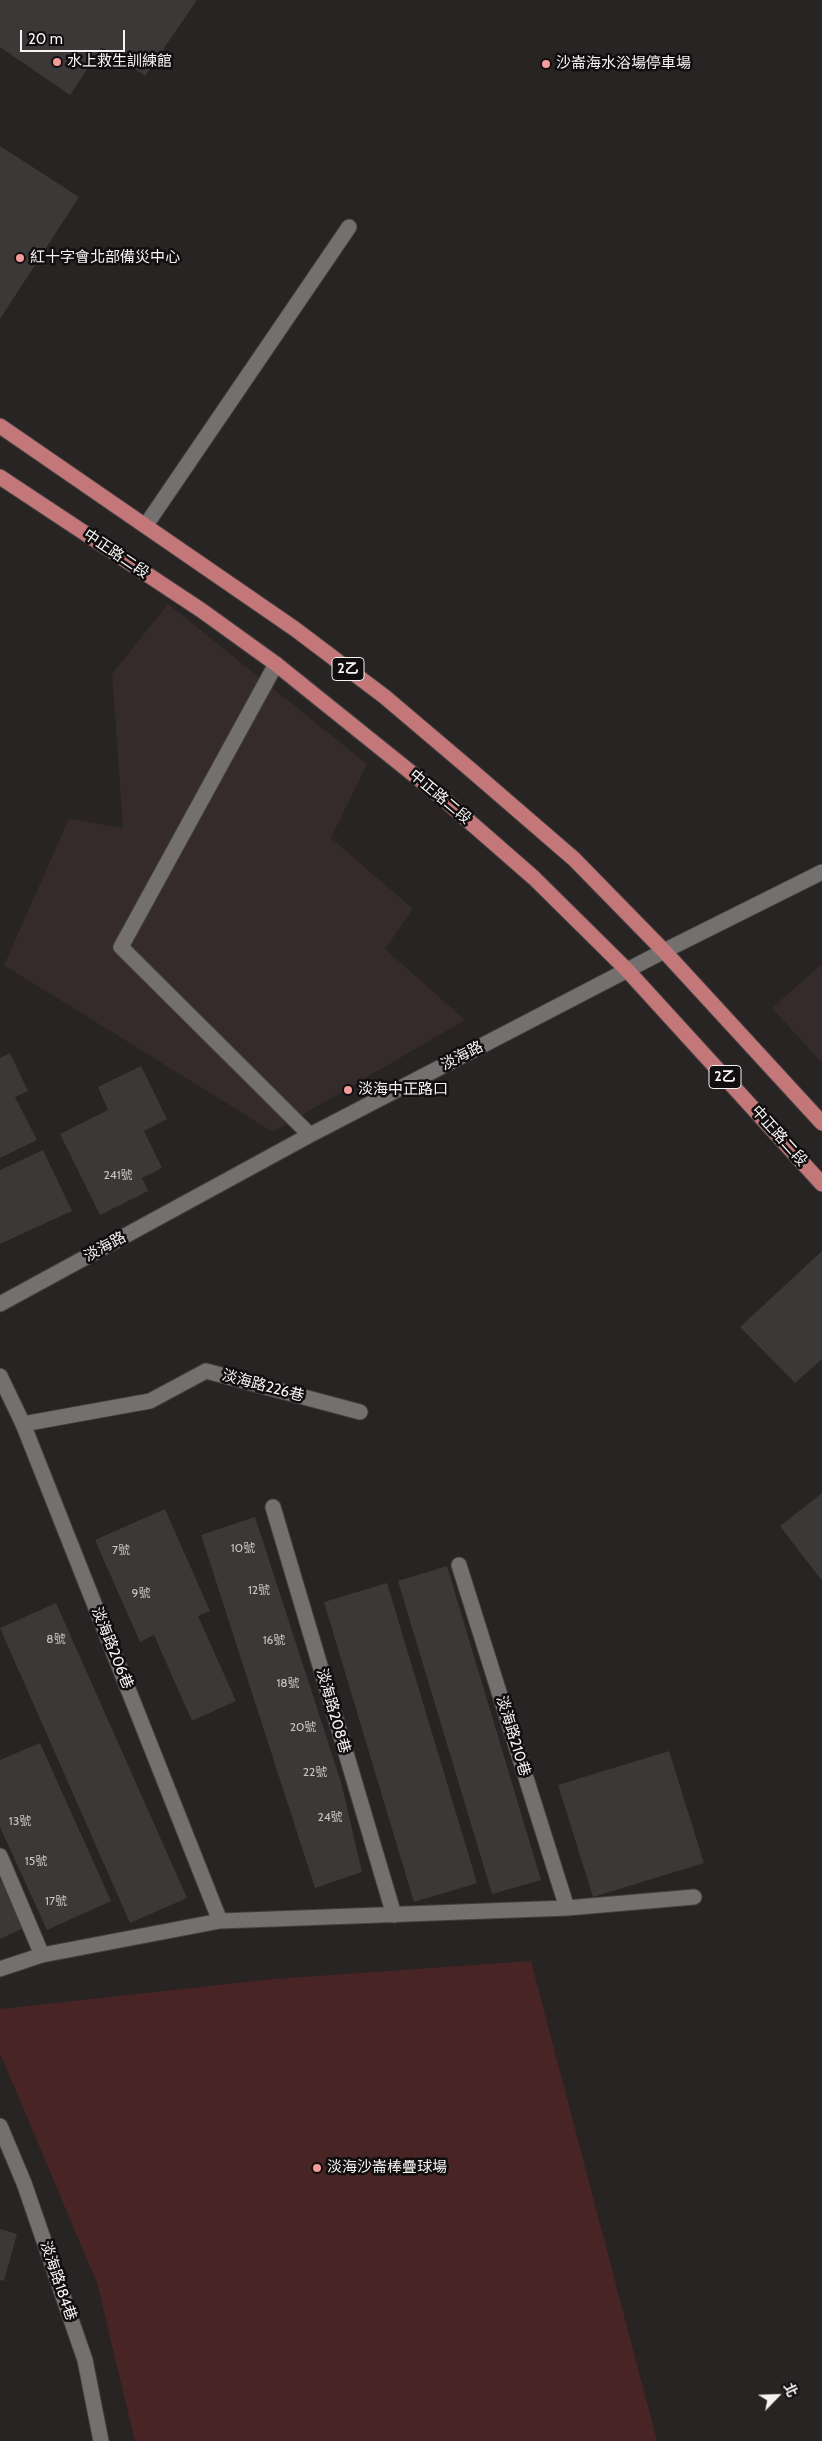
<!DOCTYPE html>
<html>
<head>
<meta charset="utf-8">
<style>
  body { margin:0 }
  #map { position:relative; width:822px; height:2441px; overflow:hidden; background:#282424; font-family:Cabin,"Noto Sans TC",sans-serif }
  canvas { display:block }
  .north { position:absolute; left:752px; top:2371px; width:50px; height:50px; -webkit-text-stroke:4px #100e0e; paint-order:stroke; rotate:66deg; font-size:14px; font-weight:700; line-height:20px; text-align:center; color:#f6f3f3 }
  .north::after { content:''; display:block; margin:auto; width:18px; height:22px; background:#f6f3f3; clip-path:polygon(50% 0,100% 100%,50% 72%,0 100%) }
  .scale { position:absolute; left:20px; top:30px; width:105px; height:22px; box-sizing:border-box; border:2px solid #f6f3f3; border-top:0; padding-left:6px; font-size:15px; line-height:18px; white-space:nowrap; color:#f6f3f3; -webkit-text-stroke:4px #100e0e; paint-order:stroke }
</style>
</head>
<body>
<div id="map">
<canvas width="822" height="2441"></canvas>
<div class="north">北</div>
<div class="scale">20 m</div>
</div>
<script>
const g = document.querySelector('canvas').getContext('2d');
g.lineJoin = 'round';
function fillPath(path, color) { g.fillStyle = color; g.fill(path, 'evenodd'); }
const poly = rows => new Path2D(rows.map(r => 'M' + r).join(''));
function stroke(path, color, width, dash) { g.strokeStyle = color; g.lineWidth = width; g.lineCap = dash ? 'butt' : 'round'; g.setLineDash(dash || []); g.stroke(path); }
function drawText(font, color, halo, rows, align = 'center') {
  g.font = font + ' Cabin,"Noto Sans TC",sans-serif'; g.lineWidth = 5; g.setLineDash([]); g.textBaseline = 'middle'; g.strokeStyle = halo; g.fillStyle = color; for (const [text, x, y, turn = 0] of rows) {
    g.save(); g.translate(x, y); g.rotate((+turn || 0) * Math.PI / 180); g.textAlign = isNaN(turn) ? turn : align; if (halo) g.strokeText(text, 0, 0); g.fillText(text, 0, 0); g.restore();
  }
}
fillPath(poly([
  [168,604,367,764,331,838,413,909,385,949,465,1020,273,1132,4,965,69,819,123,828,112,674],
  [822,964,822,1063,772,1008]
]), '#362b2b');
fillPath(poly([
  [531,1961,657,2441,135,2441,97,2283,0,2053,0,2009,274,1979]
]), '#482424');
fillPath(poly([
  [0,0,197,0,145,76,102,47,70,95,0,47],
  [0,146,79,197,0,319],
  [10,1053,28,1091,15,1097,37,1140,0,1158,0,1058],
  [141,1066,167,1119,144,1131,162,1168,142,1178,148,1191,100,1215,60,1134,108,1110,98,1087],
  [43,1150,72,1211,0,1244,0,1170],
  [822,1251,822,1359,795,1383,740,1327],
  [822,1493,822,1581,780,1526],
  [165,1509,210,1611,198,1616,236,1701,192,1721,154,1635,140,1642,95,1540],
  [255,1517,341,1782,362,1872,315,1888,201,1535],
  [447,1566,541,1880,492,1894,398,1581],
  [387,1583,477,1883,414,1902,324,1602],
  [56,1603,187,1898,130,1923,0,1628],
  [40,1743,111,1901,47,1930,0,1827,0,1760],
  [669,1751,704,1863,593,1897,558,1785],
  [0,1879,23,1928,0,1939],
  [0,2229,17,2234,4,2281,0,2280]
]), '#3d3838');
const minor = poly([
  [146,525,349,227],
  [276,664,121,947,310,1135],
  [0,1304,310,1135,664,951,822,872],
  [0,1376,23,1424,220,1921],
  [23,1424,150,1401,206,1371,360,1412],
  [273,1507,394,1915],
  [459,1565,567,1908],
  [0,1856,42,1955],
  [0,1969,42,1955,220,1921,567,1908,694,1897],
  [0,2126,24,2183,85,2360,101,2441]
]);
const major = poly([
  [0,426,295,629,385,697,471,770,574,859,664,951,822,1123],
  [0,477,201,610,276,664,439,795,534,878,627,970,822,1184]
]);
stroke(minor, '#434040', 17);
stroke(major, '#434040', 17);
stroke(minor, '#757070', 15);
stroke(major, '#c47778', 15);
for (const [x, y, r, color] of [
  [57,62,5,"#f59b99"],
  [546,64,5,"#f59b99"],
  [20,258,5,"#f59b99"],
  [348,1090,5,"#f59b99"],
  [317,2168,5,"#f59b99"]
]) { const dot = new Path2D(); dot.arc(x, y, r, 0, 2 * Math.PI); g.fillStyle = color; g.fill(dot); stroke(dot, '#100e0e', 2); }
drawText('12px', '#c8c4c4', null, [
  ["241號",118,1175],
  ["10號",243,1548],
  ["7號",121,1550],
  ["12號",259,1590],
  ["9號",141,1593],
  ["8號",56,1639],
  ["16號",274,1640],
  ["18號",288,1683],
  ["20號",303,1727],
  ["22號",315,1772],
  ["24號",330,1817],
  ["13號",20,1821],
  ["15號",36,1861],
  ["17號",56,1901]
]);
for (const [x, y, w] of [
  [348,669,32],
  [725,1077,32]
]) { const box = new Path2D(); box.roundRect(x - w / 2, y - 11.5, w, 23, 4); g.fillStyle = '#100e0e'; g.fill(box); stroke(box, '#f6f3f3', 1); }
drawText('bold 14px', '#f6f3f3', null, [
  ["2乙",348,669],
  ["2乙",725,1077]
]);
drawText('15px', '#f6f3f3', '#100e0e', [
  ["水上救生訓練館",67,62],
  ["沙崙海水浴場停車場",556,64],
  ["紅十字會北部備災中心",30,258],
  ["淡海中正路口",358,1090],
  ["淡海沙崙棒疊球場",327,2168]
], 'left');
drawText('15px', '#f6f3f3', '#100e0e', [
  ["中正路二段",116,554,34],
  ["中正路二段",440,797,40],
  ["淡海路",462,1056,-27],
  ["中正路二段",779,1136,48],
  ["淡海路",105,1247,-29],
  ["淡海路226巷",263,1386,15],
  ["淡海路206巷",112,1648,68],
  ["淡海路208巷",333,1711,74],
  ["淡海路210巷",513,1736,73],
  ["淡海路184巷",58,2281,71]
]);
</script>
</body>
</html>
